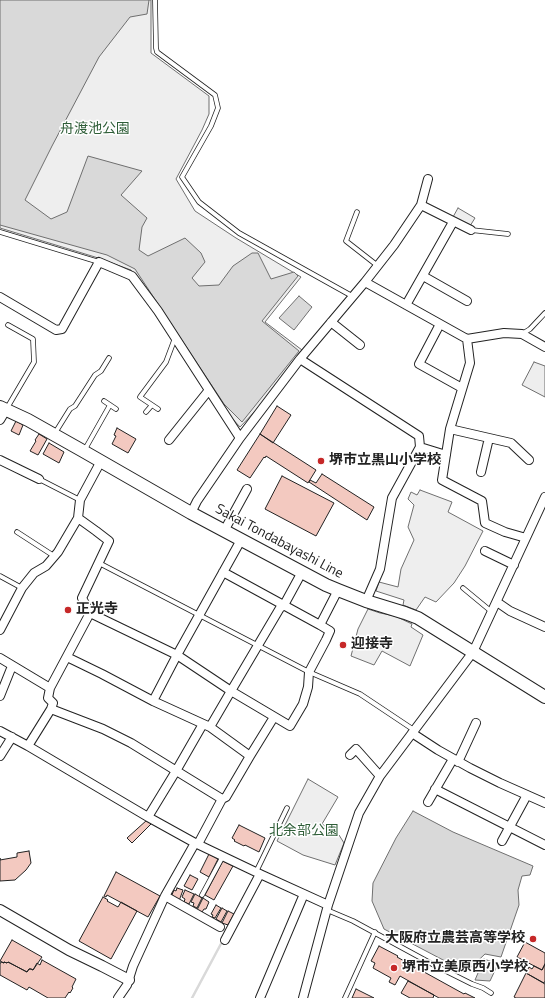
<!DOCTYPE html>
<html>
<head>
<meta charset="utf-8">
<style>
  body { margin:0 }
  canvas { display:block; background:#fff }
</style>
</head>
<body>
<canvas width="545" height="998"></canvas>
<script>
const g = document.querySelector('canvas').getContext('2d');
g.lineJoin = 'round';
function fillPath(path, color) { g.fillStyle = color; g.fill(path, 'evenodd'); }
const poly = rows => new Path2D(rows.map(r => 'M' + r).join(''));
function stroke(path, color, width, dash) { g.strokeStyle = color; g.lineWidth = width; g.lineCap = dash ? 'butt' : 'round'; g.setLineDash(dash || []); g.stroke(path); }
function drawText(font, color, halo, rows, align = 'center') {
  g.font = font + ' "Titillium Web","Noto Sans JP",sans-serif'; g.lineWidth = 3; g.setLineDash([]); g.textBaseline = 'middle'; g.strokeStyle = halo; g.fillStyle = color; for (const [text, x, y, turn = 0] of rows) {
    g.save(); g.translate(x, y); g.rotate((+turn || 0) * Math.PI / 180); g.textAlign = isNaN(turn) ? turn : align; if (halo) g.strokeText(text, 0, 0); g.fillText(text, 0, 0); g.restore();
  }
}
const green = poly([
  [0,0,151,0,151,53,209,96,209,114,202,130,176,179,195,211,236,238,301,277,265,322,302,350,260,406,240,427,229,415,142,285,131,270,95,257,0,228,0,0],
  [458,208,475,218,470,226,453,217,458,208],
  [534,362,545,366,545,397,522,385,534,362],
  [420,490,452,502,448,512,483,531,465,566,454,583,436,602,425,597,416,610,403,605,404,600,376,591,379,582,398,587,401,569,414,540,408,527,414,505,408,499,411,492,417,495,420,490],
  [368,609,380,613,395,616,412,624,411,627,423,635,410,666,382,651,374,665,351,656,358,629,368,609],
  [308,779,338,797,322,824,339,835,344,843,335,865,303,855,277,841,308,779]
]);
fillPath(green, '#eee');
stroke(green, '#6f6f6f', 1);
const water = poly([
  [0,0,149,0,147,14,130,17,99,57,52,146,25,200,51,219,67,212,88,156,142,171,121,195,147,218,142,227,139,250,148,256,185,238,201,253,205,262,192,278,199,286,219,285,233,266,252,253,258,253,271,279,294,272,298,276,262,321,299,351,242,422,224,404,135,269,107,255,0,225,0,0],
  [299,296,312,307,294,330,279,318,299,296],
  [413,811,453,832,533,866,530,875,522,876,518,890,519,905,501,957,485,954,466,972,384,929,372,901,373,883,396,838,413,811],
  [484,959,498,964,490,981,475,980,484,959]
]);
fillPath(water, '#d9d9d9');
stroke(water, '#6f6f6f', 1);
stroke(poly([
  [192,998,223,940]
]), '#d9d9d9', 2.5);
const building = poly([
  [277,406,291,415,273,443,260,434,277,406],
  [16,421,23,425,19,435,11,431,16,421],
  [117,428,136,439,128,453,112,444,116,436,114,435,117,428],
  [39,434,47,439,38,455,30,451,36,441,35,440,39,434],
  [260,434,316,470,308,483,266,456,265,458,264,457,250,478,237,470,260,434],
  [49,443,64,452,59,463,43,454,49,443],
  [322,474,374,507,367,520,309,482,310,480,316,483,322,474],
  [282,476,334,503,316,536,265,509,282,476],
  [147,820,151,824,132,843,127,838,147,820],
  [239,825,265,838,259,852,245,845,244,846,234,841,235,840,232,838,239,825],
  [29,851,31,863,26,870,15,880,0,881,0,858,0,860,17,857,17,853,29,851],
  [209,854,218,859,209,877,200,872,209,854],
  [223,861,233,866,214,900,205,895,223,861],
  [116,872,160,896,148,917,107,895,106,897,104,896,116,872],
  [190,875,198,879,192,890,184,886,190,875],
  [177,888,183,890,179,901,171,897,174,890,176,891,177,888],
  [185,890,194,894,189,904,184,902,185,899,182,897,185,890],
  [195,894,202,898,197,908,193,906,194,903,191,902,195,894],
  [103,897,108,900,107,901,118,907,121,902,137,911,111,959,79,941,103,897],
  [203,898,209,902,206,909,204,909,202,912,197,910,203,898],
  [216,905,221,908,215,918,212,917,213,915,211,914,216,905],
  [222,908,227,911,221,922,216,919,222,908],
  [228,911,234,914,228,925,222,923,228,911],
  [12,940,42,957,33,970,31,969,29,969,27,972,8,962,7,963,4,962,4,963,0,961,12,940],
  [525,942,545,953,545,964,542,970,517,957,525,942],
  [379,946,398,956,397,957,464,994,465,993,475,998,439,998,400,976,395,985,389,982,391,978,373,968,375,963,371,961,379,946],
  [42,960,76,979,72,987,73,988,70,993,69,992,65,998,48,998,29,987,27,990,0,975,0,964,1,962,4,963,4,962,7,963,8,962,27,972,29,969,31,969,33,970,37,963,40,965,42,960],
  [545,964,545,981,544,983,526,973,529,967,532,969,534,966,542,970,545,964],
  [526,973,545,984,545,998,516,998,514,997,526,973],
  [408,981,434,995,433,998,410,998,401,993,408,981],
  [356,989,374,998,352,998,356,989]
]);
fillPath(building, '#f3c9c0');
stroke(building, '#222', 1);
const service = poly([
  [155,0,156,48,157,52,215,95,218,108,211,126,182,177,199,202,239,233,352,296],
  [357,212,346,241,378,266],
  [471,230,508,234],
  [0,232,99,262],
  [522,334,530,329,545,313],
  [104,401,116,409],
  [7,408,34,362,33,339,8,325],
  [158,409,140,397,166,362,175,338],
  [146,412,152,405],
  [55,433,70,409,75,406,95,375,101,371,109,358],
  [84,451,110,405],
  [39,479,80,500],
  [17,532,54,556],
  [99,563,309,672,360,694,414,730],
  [0,576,22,588],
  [463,588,492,612],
  [256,872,287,808],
  [202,895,223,856],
  [327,910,353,921,434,965,472,984,483,988,491,993],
  [345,998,375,932]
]);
const minor = poly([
  [421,205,471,230],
  [423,276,467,301],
  [365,282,394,245,421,205,428,179],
  [0,297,56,330,62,329,99,262,132,276,158,311,240,438],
  [406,305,453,222],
  [331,322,360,345],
  [440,324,419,364,462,388],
  [467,339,470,363,450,429,442,480,482,501,485,523,505,532,526,538],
  [300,359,419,436,420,447,446,455],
  [0,420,6,410],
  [450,429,511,443,529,460],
  [169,440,209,390],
  [0,460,39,479],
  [101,461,80,500,78,518,96,531,109,541,82,598,90,613,177,655,231,691,290,726,303,704,308,687,309,672,326,640,330,631,320,625,223,572],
  [481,472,489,438],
  [191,513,197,501,240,438,300,359,365,282,467,339,504,333,522,334,545,347],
  [224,531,247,489],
  [485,551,514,565],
  [366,601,380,569,392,498,420,447],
  [497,602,510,611,545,627],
  [320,625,338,590],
  [0,630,22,588,34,573,46,566,58,552,78,518],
  [67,657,102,674,153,701,210,727,250,756],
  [0,658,50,688],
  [0,696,12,666],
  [153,701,177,655,241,540],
  [51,709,103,729,131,743,222,799],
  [210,727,231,691,280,608,284,605,302,572],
  [0,731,28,746,148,817,195,843,260,874,328,905],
  [412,733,438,750,470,768,500,783,545,803],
  [28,746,51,709,53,703,48,698,50,688,90,613],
  [350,755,356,749,380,776],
  [0,756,12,737],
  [458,762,476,723],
  [435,789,545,845],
  [428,802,453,759],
  [148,817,176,771,203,724],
  [502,841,527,795],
  [198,844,222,799,226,797,250,756,274,717],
  [165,896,220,927],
  [225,940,260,874],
  [118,998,127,985,133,966,165,896,195,843],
  [260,998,304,894],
  [303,998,328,905,359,813,380,776,473,652,545,497]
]);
const tertiary = poly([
  [0,910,69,950,102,966,129,980]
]);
const primary = poly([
  [0,407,28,420,83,451,191,513,326,585,338,590,366,601,405,613,418,618,545,697]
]);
stroke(service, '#222', 5.5);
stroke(minor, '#222', 10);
stroke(tertiary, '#222', 12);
stroke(primary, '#222', 14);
stroke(service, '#fff', 4);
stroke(minor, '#fff', 8);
stroke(tertiary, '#fff', 10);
stroke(primary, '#fff', 12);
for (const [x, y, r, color] of [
  [321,461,4,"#c62828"],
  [68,610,4,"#c62828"],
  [343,645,4,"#c62828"],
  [533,939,4,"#c62828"],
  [394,968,4,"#c62828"]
]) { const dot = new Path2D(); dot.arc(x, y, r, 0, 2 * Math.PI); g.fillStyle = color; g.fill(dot); stroke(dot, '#fff', 1.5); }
drawText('14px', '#2f5e38', '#fff', [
  ["舟渡池公園",95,130],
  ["北余部公園",304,832]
]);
drawText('bold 14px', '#222', '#fff', [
  ["堺市立黒山小学校",329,461],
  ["正光寺",76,610],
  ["迎接寺",351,645],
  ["大阪府立農芸高等学校",525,939,"right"],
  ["堺市立美原西小学校",402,968]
], 'left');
drawText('14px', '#222', '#fff', [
  ["Sakai Tondabayashi Line",279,542,28]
]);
</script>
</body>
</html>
